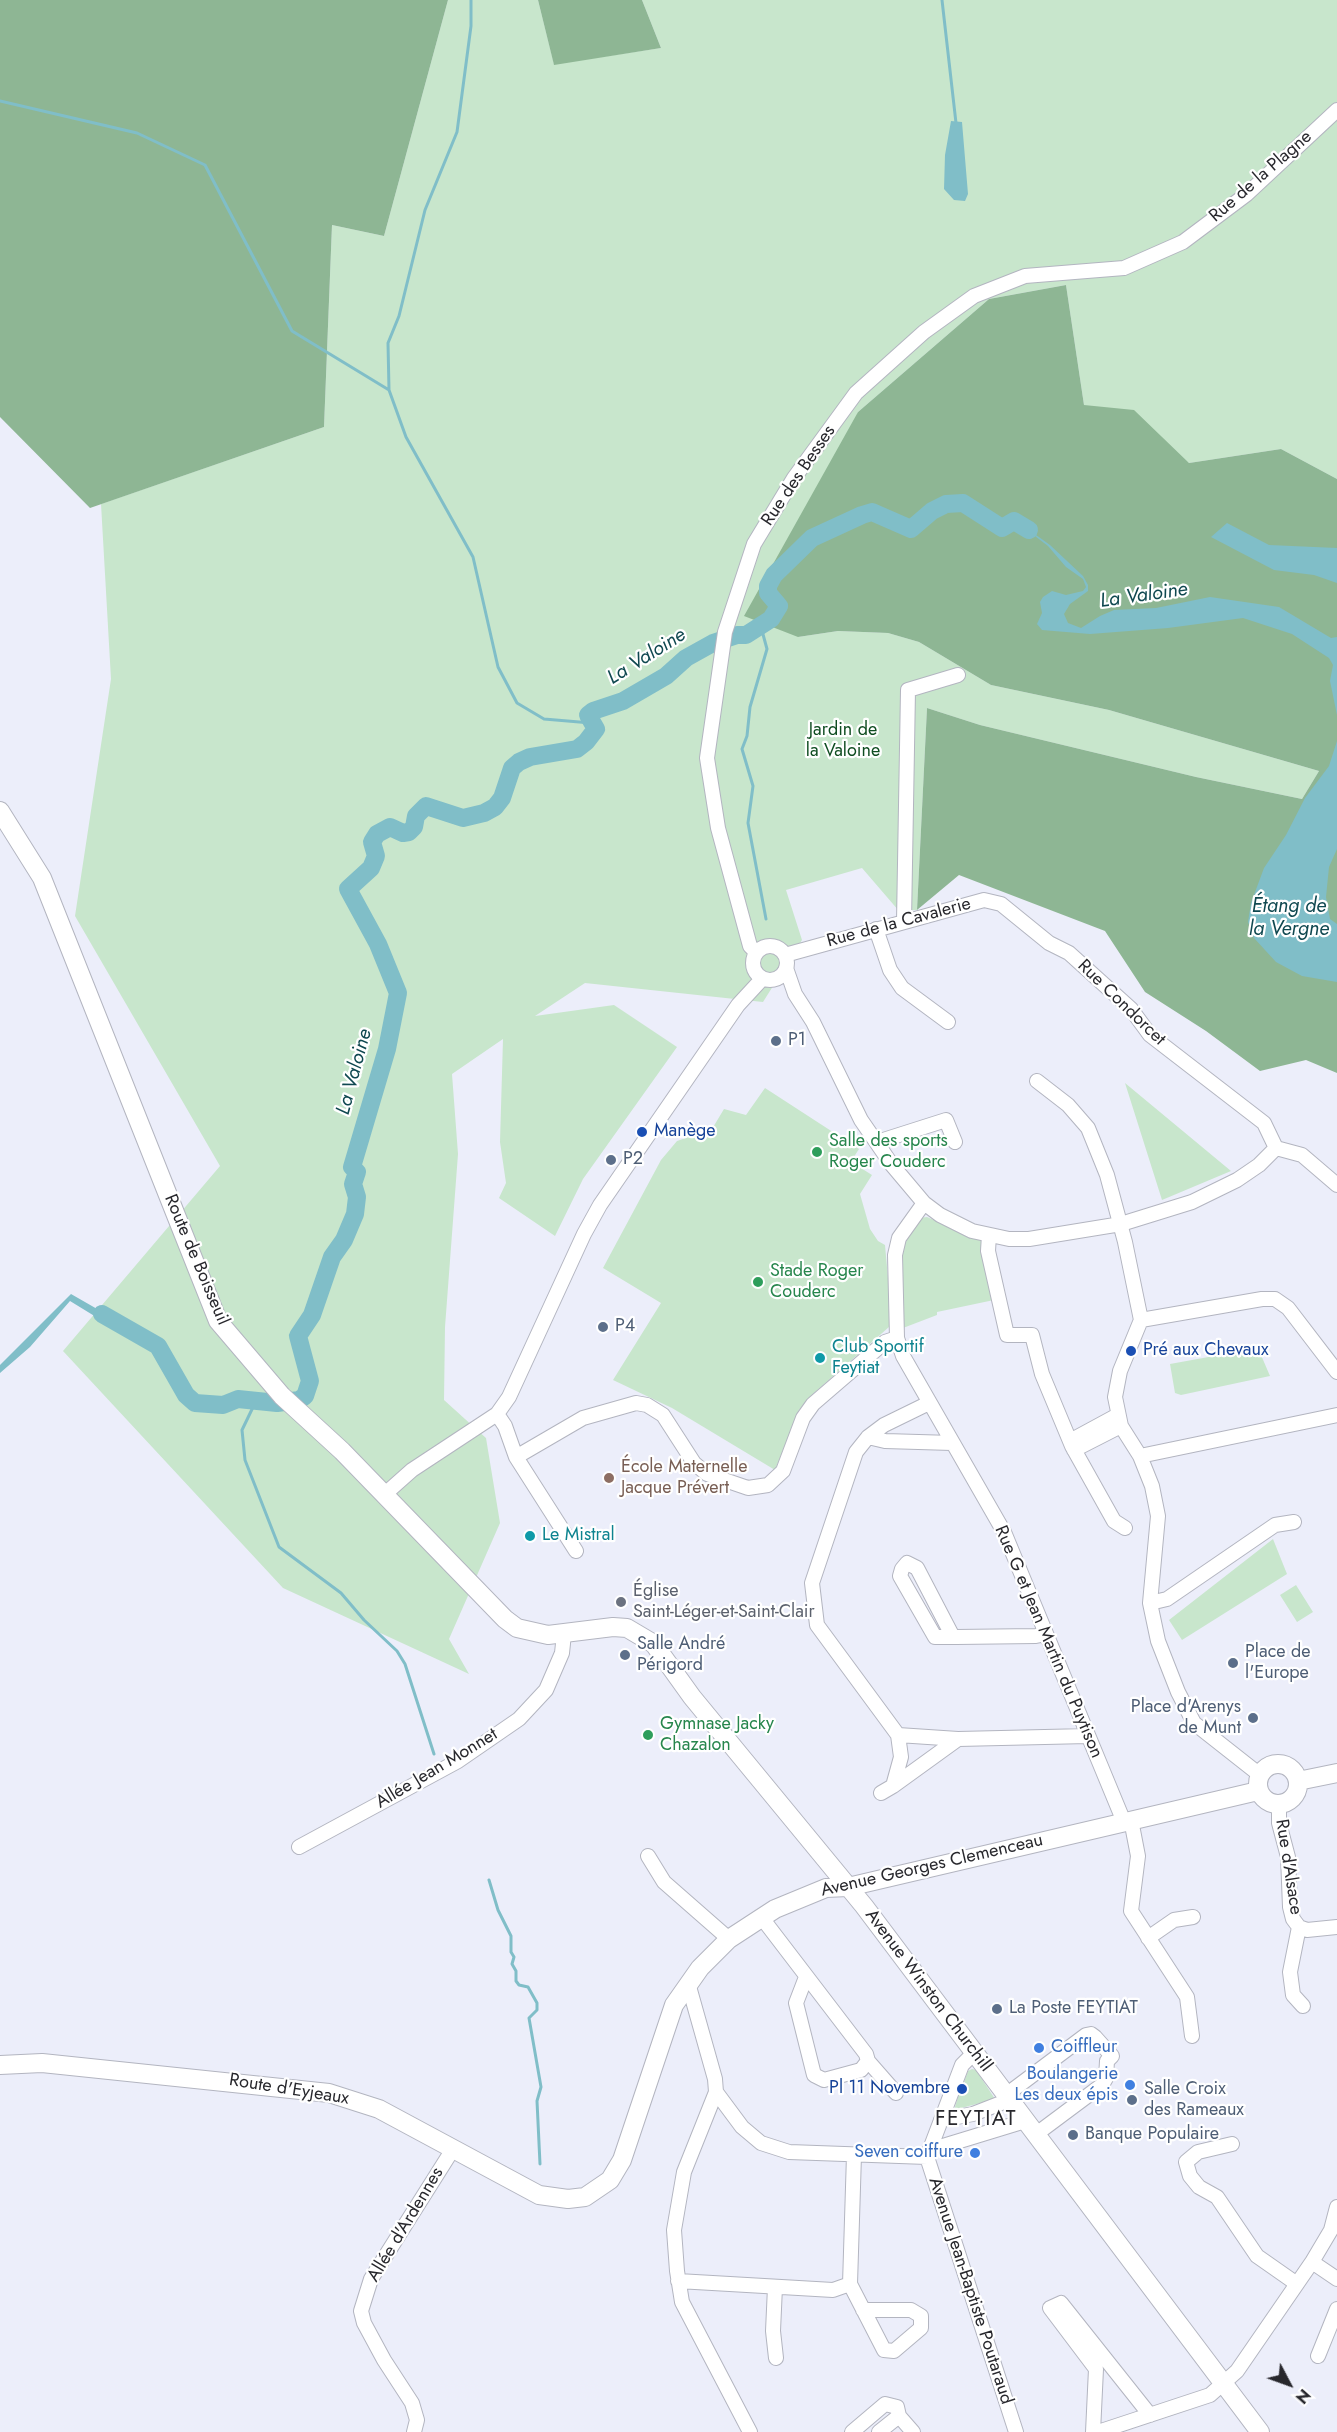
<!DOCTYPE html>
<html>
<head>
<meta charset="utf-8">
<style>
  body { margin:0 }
  #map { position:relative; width:1337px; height:2432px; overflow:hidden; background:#eceefa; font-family:Jost,sans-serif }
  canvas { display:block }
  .north { position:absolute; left:1259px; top:2354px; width:60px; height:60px; -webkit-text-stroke:4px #fff; paint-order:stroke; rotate:131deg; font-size:16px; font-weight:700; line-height:24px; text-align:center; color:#28282d }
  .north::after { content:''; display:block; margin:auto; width:21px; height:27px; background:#28282d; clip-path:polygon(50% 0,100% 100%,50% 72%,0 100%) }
</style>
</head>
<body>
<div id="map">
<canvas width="1337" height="2432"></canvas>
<div class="north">N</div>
</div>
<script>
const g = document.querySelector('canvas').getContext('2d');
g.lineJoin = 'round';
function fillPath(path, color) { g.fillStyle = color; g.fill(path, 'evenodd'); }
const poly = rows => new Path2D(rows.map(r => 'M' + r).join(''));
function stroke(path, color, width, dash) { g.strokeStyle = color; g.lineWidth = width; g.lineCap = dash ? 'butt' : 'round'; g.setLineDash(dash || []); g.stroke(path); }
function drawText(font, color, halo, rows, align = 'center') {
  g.font = font + ' Jost,sans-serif'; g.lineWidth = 4.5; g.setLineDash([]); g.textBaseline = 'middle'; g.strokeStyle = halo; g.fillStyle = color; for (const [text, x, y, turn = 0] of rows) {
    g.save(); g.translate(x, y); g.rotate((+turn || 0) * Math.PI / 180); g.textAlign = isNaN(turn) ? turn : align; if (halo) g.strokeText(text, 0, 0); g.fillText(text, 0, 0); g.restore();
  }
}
fillPath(poly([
  [448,0,538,0,554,64,661,48,642,0,1337,0,1337,479,1281,449,1189,463,1084,405,1066,285,989,299,858,412,798,637,838,631,888,633,919,642,991,685,1109,710,1319,771,1302,799,1196,777,980,725,927,708,917,910,899,911,862,868,786,890,802,940,763,1002,585,983,535,1016,614,1005,677,1047,583,1179,555,1236,499,1198,506,1183,500,1142,503,1039,452,1074,458,1154,445,1327,444,1400,486,1438,500,1523,449,1639,469,1674,283,1588,63,1351,220,1166,75,916,111,679,101,504,324,427,332,225,384,236],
  [1125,1083,1231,1171,1162,1200],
  [765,1088,859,1149,848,1166,851,1167,853,1163,872,1175,860,1194,870,1229,878,1241,885,1245,891,1311,889,1327,813,1394,799,1410,775,1470,672,1408,613,1380,661,1303,603,1268,661,1160,677,1141,712,1129,724,1109,746,1115],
  [927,1217,982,1241,994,1300,937,1312,937,1315,903,1328,900,1270,904,1245,920,1218],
  [1258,1348,1270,1376,1181,1395,1175,1393,1170,1364],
  [1273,1539,1287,1574,1182,1640,1169,1620],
  [1296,1585,1313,1612,1297,1622,1280,1595],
  [972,2069,976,2070,995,2099,954,2110,959,2094,962,2095,967,2084,964,2082,968,2071]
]), '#c8e6cc');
fillPath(poly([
  [0,0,448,0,384,236,332,225,324,427,90,508,0,417],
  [538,0,642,0,661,48,554,65],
  [1066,285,1084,405,1134,410,1189,463,1281,449,1337,479,1337,1073,1306,1060,1260,1071,1206,1031,1145,992,1105,931,959,875,917,910,927,708,980,725,1196,777,1302,799,1319,771,1109,710,991,685,919,642,888,633,838,631,798,637,744,616,858,412,989,299]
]), '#8eb694');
fillPath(poly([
  [951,121,962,122,968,194,965,201,954,200,944,189,945,155],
  [963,503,1002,528,1014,521,1018,522,1050,545,1083,576,1088,585,1088,591,1070,604,1064,614,1068,623,1081,628,1100,616,1114,610,1156,608,1210,597,1279,607,1331,638,1337,637,1337,715,1330,681,1333,665,1329,658,1292,634,1243,618,1168,628,1090,634,1042,630,1037,624,1042,613,1040,602,1043,597,1052,591,1066,595,1083,591,1086,587,1083,579,1066,567,1048,546,1027,530,1016,525,1012,526,1010,533,1004,535,982,516,964,507,945,508,934,514,923,528,911,534,872,517,834,535,819,539,771,585,775,595,786,607,781,619,778,622,775,619,746,640,742,640,777,613,779,606,768,593,768,586,774,575,812,538,872,512,911,529,932,511,946,504],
  [1227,523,1269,545,1337,548,1337,583,1314,575,1274,570,1211,537],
  [713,643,713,649,691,658,671,679,632,698,625,706,597,713,594,718,599,724,599,732,581,752,546,762,529,761,518,767,509,782,504,802,491,814,464,820,430,811,421,817,417,832,408,838,401,837,388,829,378,841,378,863,367,879,355,885,353,891,383,946,405,1001,394,1018,392,1046,376,1096,373,1120,355,1165,356,1182,361,1199,357,1220,331,1266,320,1316,301,1335,314,1386,302,1403,299,1400,300,1395,305,1395,310,1380,298,1336,312,1315,332,1257,344,1240,355,1214,357,1200,352,1167,387,1049,398,993,378,944,348,889,365,876,375,861,372,842,382,829,389,827,410,832,414,827,416,816,426,806,463,818,484,813,495,807,502,798,512,768,519,762,530,757,577,749,596,730,588,715,593,711,623,701,666,676,686,658],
  [1337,741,1337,849,1329,867,1326,897,1330,919,1337,924,1337,982,1302,976,1276,962,1254,938,1248,922,1251,903,1264,868,1286,835,1305,798,1329,766],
  [71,1294,132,1329,164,1341,193,1398,226,1403,249,1395,263,1399,272,1398,277,1403,238,1399,223,1405,195,1403,186,1395,158,1346,119,1323,114,1328,70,1301,30,1347,0,1373,0,1365]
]), '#80bec8');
stroke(poly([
  [942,0,956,123],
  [0,101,137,133,205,165,292,331,389,390,406,437,473,557,498,667,517,703,544,719,591,723],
  [389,390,388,343,399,316,425,210,457,132,471,26,471,0],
  [761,627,767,649,750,707,747,736,742,749,753,786,748,823,766,919],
  [256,1401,242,1430,245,1460,279,1547,341,1593,364,1620,397,1651,405,1664,434,1754],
  [489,1880,498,1910,511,1936,511,1952,514,1957,512,1964,516,1971,516,1981,519,1985,528,1987,537,2003,537,2010,529,2018,541,2087,537,2101,540,2164]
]), '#80bec8', 3);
stroke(poly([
  [102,1314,158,1346,186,1395,195,1403,223,1405,238,1399,277,1403,299,1400,305,1396,310,1381,298,1336,312,1315,332,1257,344,1240,355,1214,357,1197,353,1184,357,1172,352,1167,387,1049,398,993,378,944,348,889,371,868,376,856,372,842,377,834,390,827,403,833,409,832,414,827,416,816,426,806,463,818,484,813,495,807,502,798,512,768,519,762,530,757,577,749,586,742,596,729,588,715,593,711,623,701,666,676,686,658,713,643,737,635,746,635,771,619,779,606,768,593,768,586,774,575,812,538,862,515,872,512,911,529,932,511,946,504,963,503,1002,528,1014,521,1029,530]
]), '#80bec8', 18);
const minor = poly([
  [904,921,908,690,958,675],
  [876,929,890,970,902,988,948,1022],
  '753 963a17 17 0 1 1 34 0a17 17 0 1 1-34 0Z',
  [756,952,750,946,718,828,707,758,725,632,754,544,794,478,856,393,924,332,974,296,1025,276,1124,268,1183,242,1247,194,1337,110],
  [785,955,984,900,1001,904,1049,943,1069,953,1131,1009,1150,1035,1264,1123,1276,1148],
  [786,968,795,994,813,1022,861,1120,892,1165,924,1203,940,1215,972,1231,1009,1239,1029,1239,1121,1224,1192,1202,1237,1180,1259,1165,1276,1148],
  [1037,1081,1068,1105,1088,1128,1107,1175,1125,1242,1141,1320,1120,1371,1115,1397,1121,1426,1140,1456,1152,1486,1158,1516,1150,1603,1158,1641,1178,1692,1194,1723,1260,1775],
  [877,1142,946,1120,955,1142],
  [1276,1148,1302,1155,1337,1185],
  [924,1203,899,1238,895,1255,897,1338,903,1356,1004,1532,1124,1822],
  [989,1235,988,1251,1007,1335,1032,1335,1042,1374,1072,1446,1114,1521,1125,1528],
  [1141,1320,1262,1299,1275,1299,1288,1308,1337,1372],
  [497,1414,505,1426,516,1457,576,1551],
  [868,1437,885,1441,952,1443],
  [1070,1441,1118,1415],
  [1074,1450,1121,1426],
  [1140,1456,1337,1415],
  [516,1457,583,1418,636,1403,647,1405,663,1415,694,1463,707,1474,748,1488,768,1485,783,1471,803,1418,813,1404,885,1342,897,1338],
  [385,1494,412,1470,497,1414,509,1397,584,1234,600,1205,738,1005,762,979],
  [1150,1603,1167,1599,1275,1525,1294,1522],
  [953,1637,917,1568,907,1563,902,1569,900,1576,935,1637,956,1637,1036,1636,1046,1634],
  [898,1735,817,1625,812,1583,856,1452,868,1437,884,1425,929,1403],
  [958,1739,1088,1736],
  [881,1793,893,1786,901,1757,898,1735,958,1739,893,1786],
  [1279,1805,1279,1823,1288,1857,1290,1907,1293,1919,1299,1927,1307,1930,1337,1927],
  [1131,1820,1138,1856,1131,1911,1187,1997,1192,2036],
  [299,1847,458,1761,519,1719,546,1690,562,1653,564,1634],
  [648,1856,664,1882,729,1939],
  [762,1918,866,2054,868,2061,861,2070,824,2080,814,2075,796,2003,806,1977],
  [1299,1927,1290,1972,1293,1995,1303,2006],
  [1148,1938,1174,1920,1193,1917],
  [688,1983,715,2079,716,2092,684,2172,674,2230,677,2271,682,2302,750,2432],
  [974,2053,962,2065,927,2157,1016,2432],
  [868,2061,896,2093],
  [716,2092,742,2127,761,2143,789,2152,927,2157],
  [1006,2095,1086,2035,1091,2034,1095,2037,1112,2056,1107,2061,1106,2078,1102,2085,1035,2135],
  [941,2120,973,2114,1009,2100],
  [1232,2144,1198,2152,1186,2162,1190,2176,1199,2187,1217,2197,1257,2256,1297,2284],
  [930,2150,1025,2121],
  [854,2155,850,2284,884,2350,894,2351,921,2328,921,2316,911,2310,863,2310],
  [1312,2262,1337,2279],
  [678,2281,833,2290,850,2284],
  [775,2287,773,2331,776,2358],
  [1318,2356,1337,2309],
  [414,2432,417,2420,412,2403,384,2360,364,2323,361,2311,371,2279,453,2149],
  [852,2432,885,2404,897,2407,899,2416,913,2432],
  [879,2432,899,2416],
  [1093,2432,1096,2369,1050,2308,1061,2303,1150,2415],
  [1098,2432,1210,2395,1237,2371,1312,2262,1331,2230,1337,2207]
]);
const major = poly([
  [0,811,42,878,218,1321,282,1396,342,1451,505,1619,517,1628,548,1635,613,1627,627,1628,654,1644,692,1697,864,1906,1260,2432],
  '1258 1784a20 20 0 1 1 40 0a20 20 0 1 1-40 0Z',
  [1298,1781,1337,1773],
  [0,2065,42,2063,329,2093,379,2109,539,2195,568,2199,585,2197,610,2180,622,2160,674,2005,700,1968,729,1939,775,1909,826,1888,848,1887,1258,1791]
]);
stroke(minor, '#b3b5c0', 16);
stroke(major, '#b3b5c0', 20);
stroke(minor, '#fff', 14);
stroke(major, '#fff', 18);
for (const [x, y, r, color] of [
  [776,1041,6,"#5c6f8a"],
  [642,1132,6,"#1a4fb4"],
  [817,1152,6,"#2e9e5b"],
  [611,1160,6,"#5c6f8a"],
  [758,1282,6,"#2e9e5b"],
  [603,1327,6,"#5c6f8a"],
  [1131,1351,6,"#1a4fb4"],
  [820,1358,6,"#0f9aa8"],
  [609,1478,6,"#8d6e63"],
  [530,1536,6,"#0f9aa8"],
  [621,1602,6,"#6b7280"],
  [625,1655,6,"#5c6f8a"],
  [1233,1663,6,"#5c6f8a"],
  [1253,1718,6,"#5c6f8a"],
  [648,1735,6,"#2e9e5b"],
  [997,2009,6,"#5c6f8a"],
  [1039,2048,6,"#3f7fe0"],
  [1130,2085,6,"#3f7fe0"],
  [962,2089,6,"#1a4fb4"],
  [1132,2100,6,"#5c6f8a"],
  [1073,2135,6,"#5c6f8a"],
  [975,2153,6,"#3f7fe0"]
]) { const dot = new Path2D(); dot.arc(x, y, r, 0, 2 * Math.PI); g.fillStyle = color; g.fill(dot); stroke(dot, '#fff', 2); }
drawText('18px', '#28282d', '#fff', [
  ["Rue de la Plagne",1261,177,-41],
  ["Rue des Besses",799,476,-56],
  ["Rue de la Cavalerie",899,923,-15],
  ["Rue Condorcet",1121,1003,44],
  ["Route de Boisseuil",196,1260,67],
  ["Rue G et Jean Martin du Puytison",1048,1642,67],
  ["Allée Jean Monnet",437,1769,-31],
  ["Avenue Georges Clemenceau",932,1866,-13],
  ["Rue d'Alsace",1288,1867,81],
  ["Avenue Winston Churchill",928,1991,53],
  ["Route d'Eyjeaux",289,2090,9],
  ["Allée d'Ardennes",406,2225,-59],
  ["Avenue Jean-Baptiste Poutaraud",970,2291,72]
]);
drawText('18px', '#0f4d21', '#fff', [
  ["Jardin de",843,731],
  ["la Valoine",843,752]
]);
drawText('18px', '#4e5e75', '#fff', [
  ["P1",788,1041],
  ["P2",623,1160],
  ["P4",615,1327],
  ["Salle André",637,1645],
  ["Périgord",637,1666],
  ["Place de",1245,1653],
  ["l'Europe",1245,1674],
  ["Place d'Arenys",1241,1708,"right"],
  ["de Munt",1241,1729,"right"],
  ["La Poste FEYTIAT",1009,2009],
  ["Salle Croix",1144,2090],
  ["des Rameaux",1144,2111],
  ["Banque Populaire",1085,2135]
], 'left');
drawText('18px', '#164399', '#fff', [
  ["Manège",654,1132],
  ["Pré aux Chevaux",1143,1351],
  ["Pl 11 Novembre",950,2089,"right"]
], 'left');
drawText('18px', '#27864d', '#fff', [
  ["Salle des sports",829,1142],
  ["Roger Couderc",829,1163],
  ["Stade Roger",770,1272],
  ["Couderc",770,1293],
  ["Gymnase Jacky",660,1725],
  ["Chazalon",660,1746]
], 'left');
drawText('18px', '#0d838f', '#fff', [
  ["Club Sportif",832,1348],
  ["Feytiat",832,1369],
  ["Le Mistral",542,1536]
], 'left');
drawText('18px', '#785e54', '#fff', [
  ["École Maternelle",621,1468],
  ["Jacque Prévert",621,1489]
], 'left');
drawText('18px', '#5b616d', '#fff', [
  ["Église",633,1592],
  ["Saint-Léger-et-Saint-Clair",633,1613]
], 'left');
drawText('18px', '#366cbe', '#fff', [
  ["Coiffleur",1051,2048,"left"],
  ["Boulangerie",1118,2075],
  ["Les deux épis",1118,2096],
  ["Seven coiffure",963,2153]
], 'right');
drawText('italic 20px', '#0f4850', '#fff', [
  ["La Valoine",1144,596,-8],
  ["La Valoine",647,657,-32],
  ["Étang de",1289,907],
  ["la Vergne",1289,930],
  ["La Valoine",355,1072,-75]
]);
g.letterSpacing = '1.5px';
drawText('21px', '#28282d', '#fff', [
  ["FEYTIAT",976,2120]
]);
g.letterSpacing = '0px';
</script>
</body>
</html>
